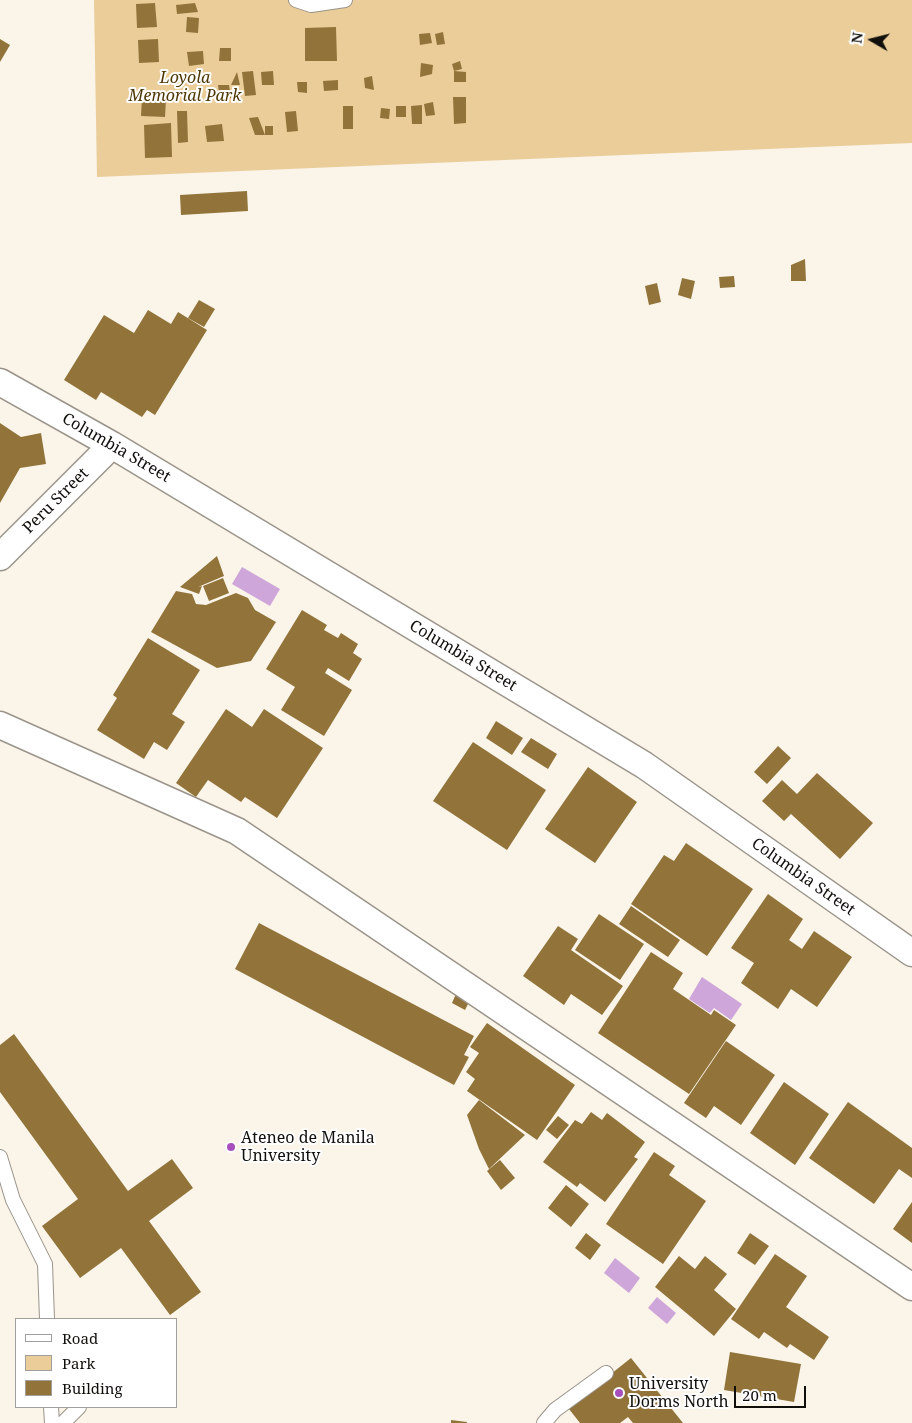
<!DOCTYPE html>
<html>
<head>
<meta charset="utf-8">
<style>
  body { margin:0 }
  #map { position:relative; width:912px; height:1423px; overflow:hidden; background:#faf4e9; font-family:"Noto Serif",serif }
  canvas { display:block }
  .legend { position:absolute; left:15px; top:1318px; width:162px; height:90px; box-sizing:border-box; background:#fff; border:1px solid #a09f9d; margin:0; padding:6px 9px; list-style:none; font-size:15px; color:#110f0b }
  .legend li { display:flex; align-items:center; gap:10px; height:25px }
  .legend b { width:25px; border:1px solid #a09f9d }
  .north { position:absolute; left:847px; top:15px; width:50px; height:50px; -webkit-text-stroke:4px #fff; paint-order:stroke; rotate:278deg; font-size:14px; font-weight:700; line-height:20px; text-align:center; color:#110f0b }
  .north::after { content:''; display:block; margin:auto; width:18px; height:22px; background:#110f0b; clip-path:polygon(50% 0,100% 100%,50% 72%,0 100%) }
  .scale { position:absolute; left:734px; top:1386px; width:72px; height:22px; box-sizing:border-box; border:2px solid #110f0b; border-top:0; padding-left:6px; font-size:15px; line-height:18px; white-space:nowrap; color:#110f0b; -webkit-text-stroke:4px #fff; paint-order:stroke }
</style>
</head>
<body>
<div id="map">
<canvas width="912" height="1423"></canvas>
<ul class="legend">
<li><b style="height:6px;background:#fff"></b>Road</li>
<li><b style="height:14px;background:#eacd99"></b>Park</li>
<li><b style="height:14px;background:#92743a"></b>Building</li>
</ul>
<div class="north">N</div>
<div class="scale">20 m</div>
</div>
<script>
const g = document.querySelector('canvas').getContext('2d');
g.lineJoin = 'round';
function fillPath(path, color) { g.fillStyle = color; g.fill(path, 'evenodd'); }
const poly = rows => new Path2D(rows.map(r => 'M' + r).join(''));
function stroke(path, color, width, dash) { g.strokeStyle = color; g.lineWidth = width; g.lineCap = dash ? 'butt' : 'round'; g.setLineDash(dash || []); g.stroke(path); }
function drawText(font, color, halo, rows, align = 'center') {
  g.font = font + ' "Noto Serif",serif'; g.lineWidth = 4; g.setLineDash([]); g.textBaseline = 'middle'; g.strokeStyle = halo; g.fillStyle = color; for (const [text, x, y, turn = 0] of rows) {
    g.save(); g.translate(x, y); g.rotate((+turn || 0) * Math.PI / 180); g.textAlign = isNaN(turn) ? turn : align; if (halo) g.strokeText(text, 0, 0); g.fillText(text, 0, 0); g.restore();
  }
}
fillPath(poly([
  [94,0,912,0,912,143,97,177]
]), '#eacd99');
fillPath(poly([
  [242,567,280,589,270,606,232,584],
  [702,977,742,1004,731,1020,714,1008,710,1013,689,999],
  [615,1258,640,1278,629,1293,604,1273],
  [657,1297,676,1313,667,1324,648,1308]
]), '#cfa6da');
fillPath(poly([
  [155,3,157,27,137,28,136,4],
  [195,3,198,12,177,14,176,5],
  [187,17,199,18,198,33,186,32],
  [336,27,337,61,305,61,305,28],
  [443,32,445,44,437,45,435,34],
  [430,33,432,43,420,45,419,34],
  [0,39,10,45,0,62],
  [158,39,159,62,139,63,138,40],
  [220,48,231,48,231,61,219,61],
  [203,51,204,64,189,66,187,52],
  [460,61,462,69,454,71,452,64],
  [421,63,433,65,432,74,420,77],
  [253,71,256,95,245,96,242,72],
  [273,71,274,85,262,85,261,72],
  [454,71,466,72,466,82,454,82],
  [237,72,240,85,231,85],
  [372,76,374,90,365,88,364,78],
  [338,80,338,90,324,91,323,81],
  [297,82,307,82,307,93,298,92],
  [218,85,229,85,231,98,220,101],
  [142,97,166,99,165,117,141,116],
  [453,97,466,97,466,123,454,124],
  [433,102,435,115,426,116,424,104],
  [422,105,422,124,412,124,411,106],
  [343,106,353,106,353,129,343,129],
  [396,106,406,106,406,117,396,117],
  [381,108,390,109,389,119,380,118],
  [177,111,187,111,188,142,178,143],
  [296,111,298,131,287,132,285,112],
  [258,117,265,135,255,135,249,118],
  [171,123,172,157,145,158,144,125],
  [222,124,224,141,207,142,205,126],
  [265,126,273,126,273,135,265,135],
  [247,191,248,211,181,215,180,195],
  [805,259,806,281,791,281,791,265],
  [734,276,735,287,720,288,719,277],
  [682,278,695,281,691,299,678,295],
  [657,283,661,302,649,305,645,286],
  [199,300,215,309,204,327,188,318],
  [148,310,171,324,178,312,207,330,155,415,147,410,142,417,101,392,96,400,64,380,104,315,134,333],
  [0,423,21,437,41,433,46,464,20,468,0,503],
  [217,556,224,576,198,587,202,586,199,594,180,587],
  [223,578,229,593,209,601,203,586],
  [176,591,192,594,196,604,206,605,236,593,248,598,255,610,276,622,251,661,217,668,151,632],
  [302,610,327,625,324,630,338,638,341,633,358,644,353,653,362,659,349,681,328,668,325,673,352,690,324,736,281,710,295,687,266,669],
  [148,638,200,670,172,714,185,722,167,750,154,742,144,759,97,730,117,698,113,695],
  [226,709,252,727,264,709,323,748,277,818,245,797,241,802,208,780,196,797,176,783],
  [496,721,523,738,512,755,486,738],
  [531,738,557,754,548,769,521,752],
  [473,742,546,790,507,850,433,801],
  [778,746,791,758,767,784,754,772],
  [588,767,637,802,595,863,545,829],
  [817,773,873,823,840,859,791,814,784,821,762,801,782,780,797,794],
  [686,843,753,889,707,956,631,904,664,855,674,861],
  [768,894,803,919,789,940,802,949,814,931,852,957,817,1007,791,989,778,1009,741,983,754,963,731,948],
  [631,906,680,940,668,957,619,924],
  [599,914,644,944,620,980,575,950],
  [259,923,474,1036,464,1055,469,1057,454,1085,235,969],
  [558,926,578,939,571,950,623,986,602,1015,571,994,564,1005,523,976],
  [651,952,683,973,673,989,711,1015,714,1010,736,1025,689,1094,598,1033],
  [456,994,470,1000,465,1010,452,1003],
  [487,1023,575,1085,537,1140,467,1091,475,1079,466,1072,479,1053,470,1047],
  [14,1034,128,1191,172,1159,193,1188,149,1221,201,1292,170,1315,121,1248,80,1278,42,1226,78,1199,0,1092,0,1045],
  [726,1041,775,1075,741,1125,714,1106,706,1118,684,1103],
  [784,1082,829,1114,795,1165,750,1133],
  [479,1100,525,1135,489,1169,479,1149,467,1115],
  [848,1102,912,1148,912,1178,899,1169,874,1204,809,1158],
  [591,1112,602,1120,607,1113,645,1142,634,1157,638,1159,605,1202,580,1183,577,1187,543,1162,575,1120,582,1124],
  [558,1116,569,1125,557,1139,546,1130],
  [654,1152,675,1166,669,1175,706,1201,663,1264,606,1224],
  [500,1160,515,1178,501,1190,487,1171],
  [566,1185,589,1204,571,1227,548,1208],
  [912,1202,912,1243,893,1229],
  [586,1233,601,1245,590,1260,575,1248],
  [750,1233,769,1246,755,1265,737,1253],
  [775,1254,807,1276,786,1307,829,1337,814,1360,790,1344,787,1348,764,1332,759,1339,731,1319],
  [679,1256,695,1269,705,1256,727,1274,714,1290,736,1309,714,1336,655,1287],
  [730,1352,801,1364,794,1402,724,1390],
  [631,1358,683,1423,633,1423,628,1417,620,1423,580,1423,569,1409,578,1402,573,1398,592,1389],
  [451,1420,467,1422,467,1423,451,1423]
]), '#92743a');
const service = poly([
  [296,0,311,5,345,0],
  [0,1157,13,1200,45,1264,47,1319],
  [51,1407,52,1423],
  [63,1423,79,1407],
  [544,1423,555,1410,606,1373]
]);
const minor = poly([
  [0,382,112,445,644,765,912,953],
  [0,557,112,445],
  [0,725,237,831,912,1287]
]);
stroke(service, '#9a948a', 16);
stroke(minor, '#9a948a', 29);
stroke(service, '#fff', 14);
stroke(minor, '#fff', 26);
for (const [x, y, r, color] of [
  [231,1147,5,"#a64fbd"],
  [619,1393,5,"#a64fbd"]
]) { const dot = new Path2D(); dot.arc(x, y, r, 0, 2 * Math.PI); g.fillStyle = color; g.fill(dot); stroke(dot, '#fff', 2); }
drawText('italic 16px', '#4d3705', '#fff', [
  ["Loyola",185,78],
  ["Memorial Park",185,96]
]);
drawText('16px', '#110f0b', '#fff', [
  ["Columbia Street",116,448,30],
  ["Peru Street",56,501,-45],
  ["Columbia Street",463,656,31],
  ["Columbia Street",803,877,35]
]);
drawText('16px', '#110f0b', '#fff', [
  ["Ateneo de Manila",241,1138],
  ["University",241,1156],
  ["University",629,1384],
  ["Dorms North",629,1402]
], 'left');
</script>
</body>
</html>
